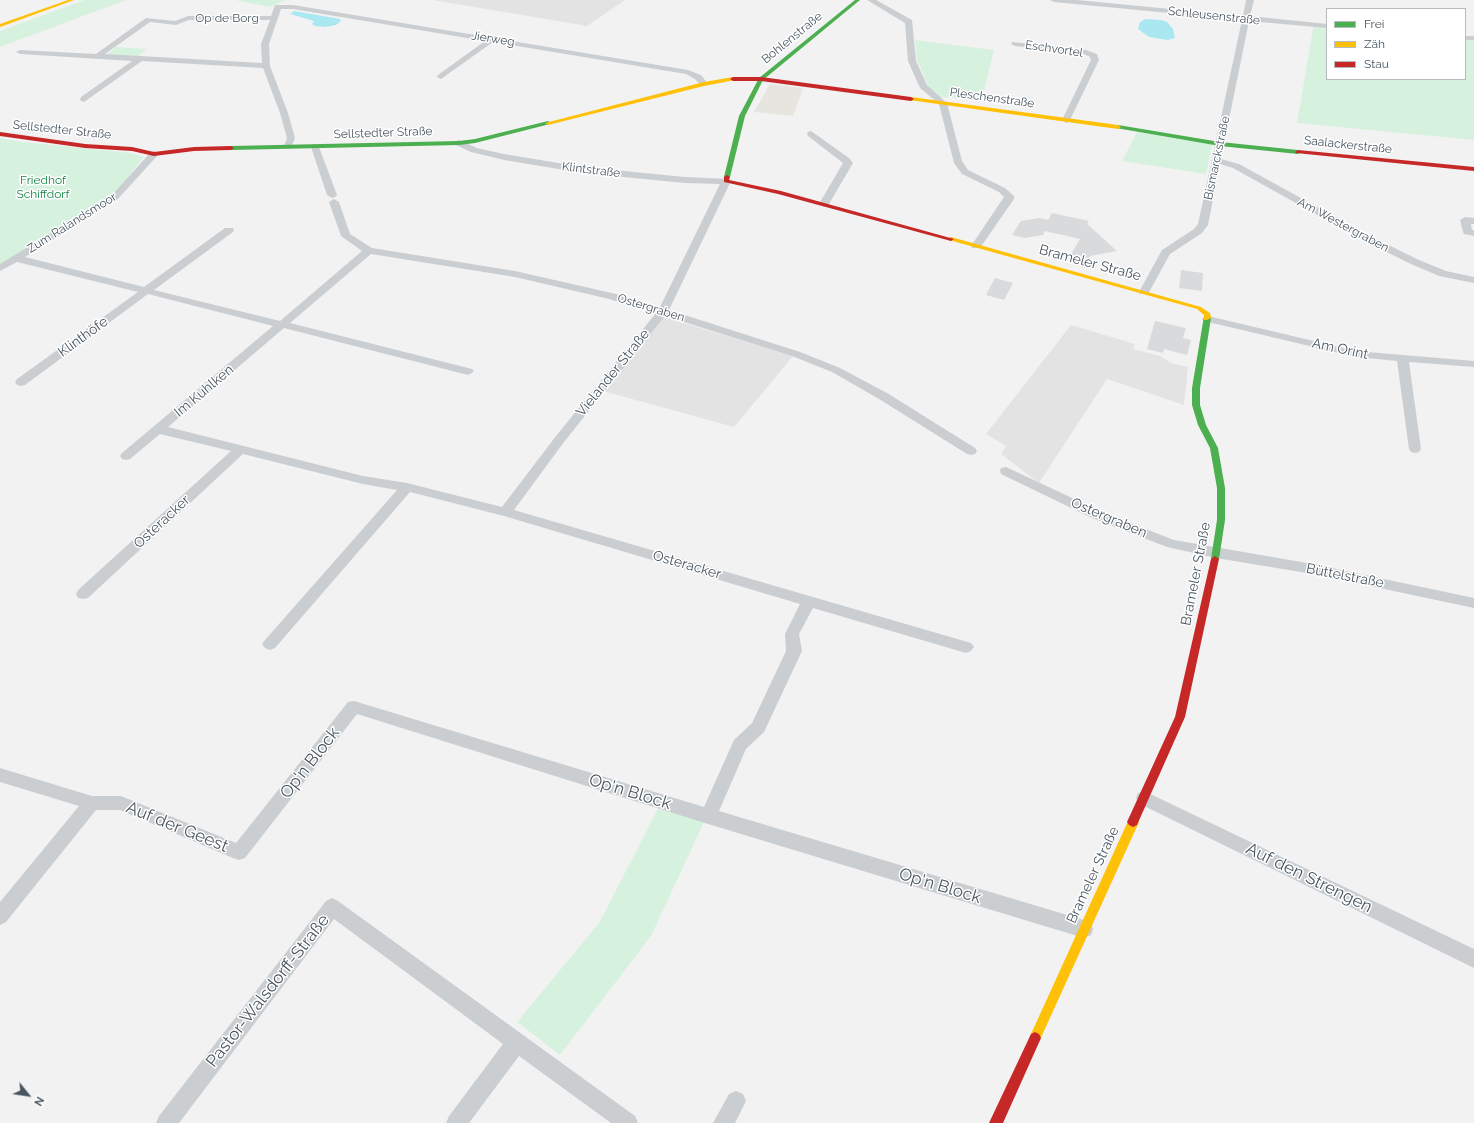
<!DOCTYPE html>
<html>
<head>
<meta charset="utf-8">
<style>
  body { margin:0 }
  #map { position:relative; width:1474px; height:1123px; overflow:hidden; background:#f3f2f2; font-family:Raleway,sans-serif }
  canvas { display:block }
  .legend { position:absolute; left:1326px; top:8px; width:140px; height:72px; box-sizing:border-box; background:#fff; border:1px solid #b6bbbf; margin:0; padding:5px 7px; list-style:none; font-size:12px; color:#485660 }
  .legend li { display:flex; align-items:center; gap:8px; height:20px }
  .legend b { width:20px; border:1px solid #b6bbbf }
  .north { position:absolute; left:8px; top:1075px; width:40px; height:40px; -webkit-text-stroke:3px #fff; paint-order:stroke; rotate:120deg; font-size:11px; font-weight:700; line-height:16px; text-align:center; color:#485660 }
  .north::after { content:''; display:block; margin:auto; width:14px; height:18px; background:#485660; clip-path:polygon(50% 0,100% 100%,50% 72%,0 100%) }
</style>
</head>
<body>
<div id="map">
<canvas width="1474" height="1123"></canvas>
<ul class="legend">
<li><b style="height:5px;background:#4caf50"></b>Frei</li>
<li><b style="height:5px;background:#ffc107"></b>Zäh</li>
<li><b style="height:5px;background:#c62828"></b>Stau</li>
</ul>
<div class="north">N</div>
</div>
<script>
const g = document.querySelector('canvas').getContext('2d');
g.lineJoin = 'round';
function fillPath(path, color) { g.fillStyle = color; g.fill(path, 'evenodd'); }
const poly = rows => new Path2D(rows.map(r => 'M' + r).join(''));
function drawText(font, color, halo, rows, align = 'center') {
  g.font = font + ' Raleway,sans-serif'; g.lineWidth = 3; g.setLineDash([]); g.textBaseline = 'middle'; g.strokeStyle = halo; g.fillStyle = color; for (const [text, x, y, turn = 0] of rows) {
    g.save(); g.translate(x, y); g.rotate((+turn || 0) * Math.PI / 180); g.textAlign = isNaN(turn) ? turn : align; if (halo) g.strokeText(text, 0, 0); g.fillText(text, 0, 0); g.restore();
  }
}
fillPath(poly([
  [770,84,803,88,793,116,754,112]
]), '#e6e5e0');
fillPath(poly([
  [433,0,625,0,587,26],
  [664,317,793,356,734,427,603,391],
  [1071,325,1135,344,1133,349,1160,356,1171,363,1188,367,1184,405,1107,379,1039,483,1001,454,1006,446,986,434]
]), '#e4e3e4');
fillPath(poly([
  [84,0,126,0,0,47,0,31],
  [235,0,286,0,270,7],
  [1314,23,1327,24,1327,79,1465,79,1465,36,1474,36,1474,140,1297,123],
  [915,40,994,50,982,99,940,97,928,85,917,60],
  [116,47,147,49,137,57,106,55],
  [1137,132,1212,144,1206,174,1122,161],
  [0,138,23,142,131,153,144,157,117,190,98,203,0,265],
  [658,809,704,822,651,936,560,1055,517,1022,599,923]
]), '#d6f2df');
fillPath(poly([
  [294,11,340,19,341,21,336,25,325,27,315,26,312,24,314,21,290,14],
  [1145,19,1161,20,1167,22,1173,29,1175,38,1167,40,1149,37,1138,29,1140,22]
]), '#aae8f1');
fillPath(poly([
  [1052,213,1089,221,1087,224,1117,251,1090,256,1086,264,1076,262,1070,256,1080,239,1045,231,1043,235,1025,238,1012,235,1021,221,1039,218,1048,220],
  [1181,270,1203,273,1202,291,1179,288],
  [995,278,1013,283,1004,300,986,295],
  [1155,321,1186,328,1183,338,1191,340,1187,355,1164,349,1163,353,1147,349]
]), '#d9dadb');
fillPath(poly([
  [867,0,876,0,912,20,916,61,927,85,947,103,962,161,968,170,1005,188,1014,196,1014,199,980,248,972,248,971,246,1004,197,999,192,962,174,954,163,939,104,920,88,908,61,905,23,867,0],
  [1050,0,1077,0,1243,16,1246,0,1254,0,1250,16,1327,24,1327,28,1249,21,1221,159,1239,164,1372,237,1419,260,1446,271,1474,277,1474,283,1439,276,1411,264,1364,241,1233,168,1220,164,1208,225,1202,233,1170,254,1148,294,1140,294,1139,292,1162,250,1194,229,1198,224,1242,20,1054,2,1050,0],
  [275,5,293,5,688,70,701,75,708,84,704,86,701,86,695,79,686,74,493,42,441,79,437,77,438,75,485,41,293,9,281,9,269,44,270,66,288,113,295,138,291,148,288,149,284,146,287,138,280,113,263,68,142,61,84,102,81,101,80,99,81,97,132,61,20,54,16,52,20,50,96,54,146,18,175,21,188,16,271,16,275,5],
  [189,20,270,20,261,44,262,63,105,54,150,22,176,25,189,20],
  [1465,36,1474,36,1474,40,1465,40,1465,36],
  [1012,42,1086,50,1097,54,1099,60,1069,122,1066,123,1062,120,1091,60,1090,57,1084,54,1015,46,1011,44,1012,42],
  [811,131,849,158,853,163,829,204,824,207,819,204,843,163,808,136,807,134,808,132,811,131],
  [459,140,477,148,504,154,583,167,685,177,729,179,731,181,669,310,800,352,840,368,887,393,975,448,977,451,975,454,971,455,967,454,879,399,832,372,792,356,665,316,564,442,514,510,971,643,974,647,971,651,966,653,813,608,799,634,802,651,764,732,746,749,719,811,1084,920,1091,923,1093,929,1091,935,1084,938,708,824,357,714,245,858,239,860,233,858,120,810,96,810,6,922,0,925,0,902,79,806,0,782,0,768,92,796,121,796,236,843,348,702,354,701,704,807,734,740,752,723,786,651,785,634,800,604,504,516,410,492,275,648,270,650,265,648,262,644,265,640,397,490,363,484,243,454,88,598,83,599,78,598,76,594,78,590,231,451,160,434,130,459,126,460,122,459,120,456,122,453,273,326,148,294,25,385,21,386,17,385,15,382,17,379,138,292,17,262,0,271,0,264,111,196,151,152,154,151,157,152,159,154,157,156,117,200,25,257,144,287,225,228,233,228,234,230,233,232,154,290,280,321,362,251,341,236,329,202,334,199,339,202,350,234,372,248,515,271,616,294,660,307,720,184,685,183,583,173,504,160,471,152,456,145,455,143,456,141,459,140],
  [371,254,515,277,609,299,656,313,556,436,502,507,407,483,363,476,168,427,284,328,468,375,472,373,474,371,472,369,290,323,371,254],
  [315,144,319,147,337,195,335,197,332,198,327,195,311,147,315,144],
  [1465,217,1474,218,1474,224,1471,224,1472,230,1474,230,1474,236,1464,234,1463,232,1460,220,1465,217],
  [1208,316,1356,351,1474,361,1474,367,1409,362,1421,449,1419,452,1415,453,1411,452,1409,449,1397,361,1356,357,1204,321,1202,319,1208,316],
  [1006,467,1102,512,1174,540,1313,564,1474,598,1474,608,1313,574,1216,558,1167,547,1092,518,1001,474,1000,471,1001,468,1006,467],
  [1144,791,1474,949,1474,968,1138,803,1136,798,1138,793,1144,791],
  [332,898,338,901,635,1116,638,1123,611,1123,519,1056,469,1123,446,1123,449,1116,503,1044,334,919,179,1123,156,1123,159,1116,326,901,332,898],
  [736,1091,743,1094,746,1101,735,1123,713,1123,729,1094,736,1091]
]), '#cbced1');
fillPath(poly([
  [855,0,860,0,763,80,745,116,730,177,725,178,724,177,739,116,759,78,855,0],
  [548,121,551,123,550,124,475,143,459,145,231,150,228,148,231,146,459,141,475,139,548,121],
  [1118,125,1220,142,1298,150,1301,152,1298,154,1220,146,1116,128,1116,126,1118,125],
  [1204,316,1207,316,1211,318,1200,388,1200,405,1206,425,1218,448,1225,488,1225,520,1219,559,1215,562,1211,559,1217,520,1217,488,1210,448,1198,425,1192,405,1192,388,1204,316]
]), '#4caf50');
fillPath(poly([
  [68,0,74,0,0,27,0,24,68,0],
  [733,77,736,79,735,80,704,86,548,125,545,123,704,82,733,77],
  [911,97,1118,125,1121,127,1118,129,909,100,909,98,911,97],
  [951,237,1201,307,1210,313,1211,318,1207,320,1204,320,1204,315,1197,309,949,240,949,238,951,237],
  [1133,817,1137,819,1139,822,1039,1042,1035,1044,1031,1042,1029,1038,1031,1034,1129,819,1133,817]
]), '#ffc107');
fillPath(poly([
  [761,77,911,97,914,99,911,101,761,81,733,81,730,79,733,77,761,77],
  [0,132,85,144,132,147,154,152,194,147,231,146,234,148,231,150,194,151,154,156,132,151,85,148,0,136,0,132],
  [1298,150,1474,167,1474,171,1296,153,1295,152,1298,150],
  [727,175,730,177,729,180,781,191,954,239,951,241,778,194,724,182,724,177,727,175],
  [1215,556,1219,559,1185,717,1137,825,1133,827,1129,825,1127,822,1175,717,1211,559,1215,556],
  [1035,1032,1039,1034,1041,1038,1003,1123,989,1123,1031,1034,1035,1032]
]), '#c62828');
drawText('12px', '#485660', '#fff', [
  ["Schleusenstraße",1214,16,6],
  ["Op de Borg",227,18],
  ["Bohlenstraße",792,38,-39],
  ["Jierweg",493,39,9],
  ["Eschvortel",1054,49,8],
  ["Pleschenstraße",992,98,8],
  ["Sellstedter Straße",62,130,6],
  ["Sellstedter Straße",383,133,-2],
  ["Saalackerstraße",1348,145,6],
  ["Bismarckstraße",1217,158,-78],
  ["Klintstraße",591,170,7],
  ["Zum Ralandsmoor",72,223,-32],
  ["Am Westergraben",1343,225,28],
  ["Ostergraben",651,308,17]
]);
drawText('12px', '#138745', '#fff', [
  ["Friedhof",43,180],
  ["Schiffdorf",43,194]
]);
drawText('14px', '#485660', '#fff', [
  ["Brameler Straße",1090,263,15],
  ["Klinthöfe",83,337,-36],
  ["Am Orint",1340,349,12],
  ["Vielander Straße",613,373,-51],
  ["Im Kuhlken",204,391,-40],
  ["Ostergraben",1109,518,23],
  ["Osteracker",162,522,-43],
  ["Osteracker",687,565,16],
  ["Brameler Straße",1196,574,-79],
  ["Büttelstraße",1345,576,11],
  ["Brameler Straße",1093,875,-65]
]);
drawText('17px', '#485660', '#fff', [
  ["Op'n Block",310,763,-52],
  ["Op'n Block",630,792,17],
  ["Auf der Geest",177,827,22],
  ["Auf den Strengen",1309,878,26],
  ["Op'n Block",940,886,17],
  ["Pastor-Walsdorff-Straße",268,991,-52]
]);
</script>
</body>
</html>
